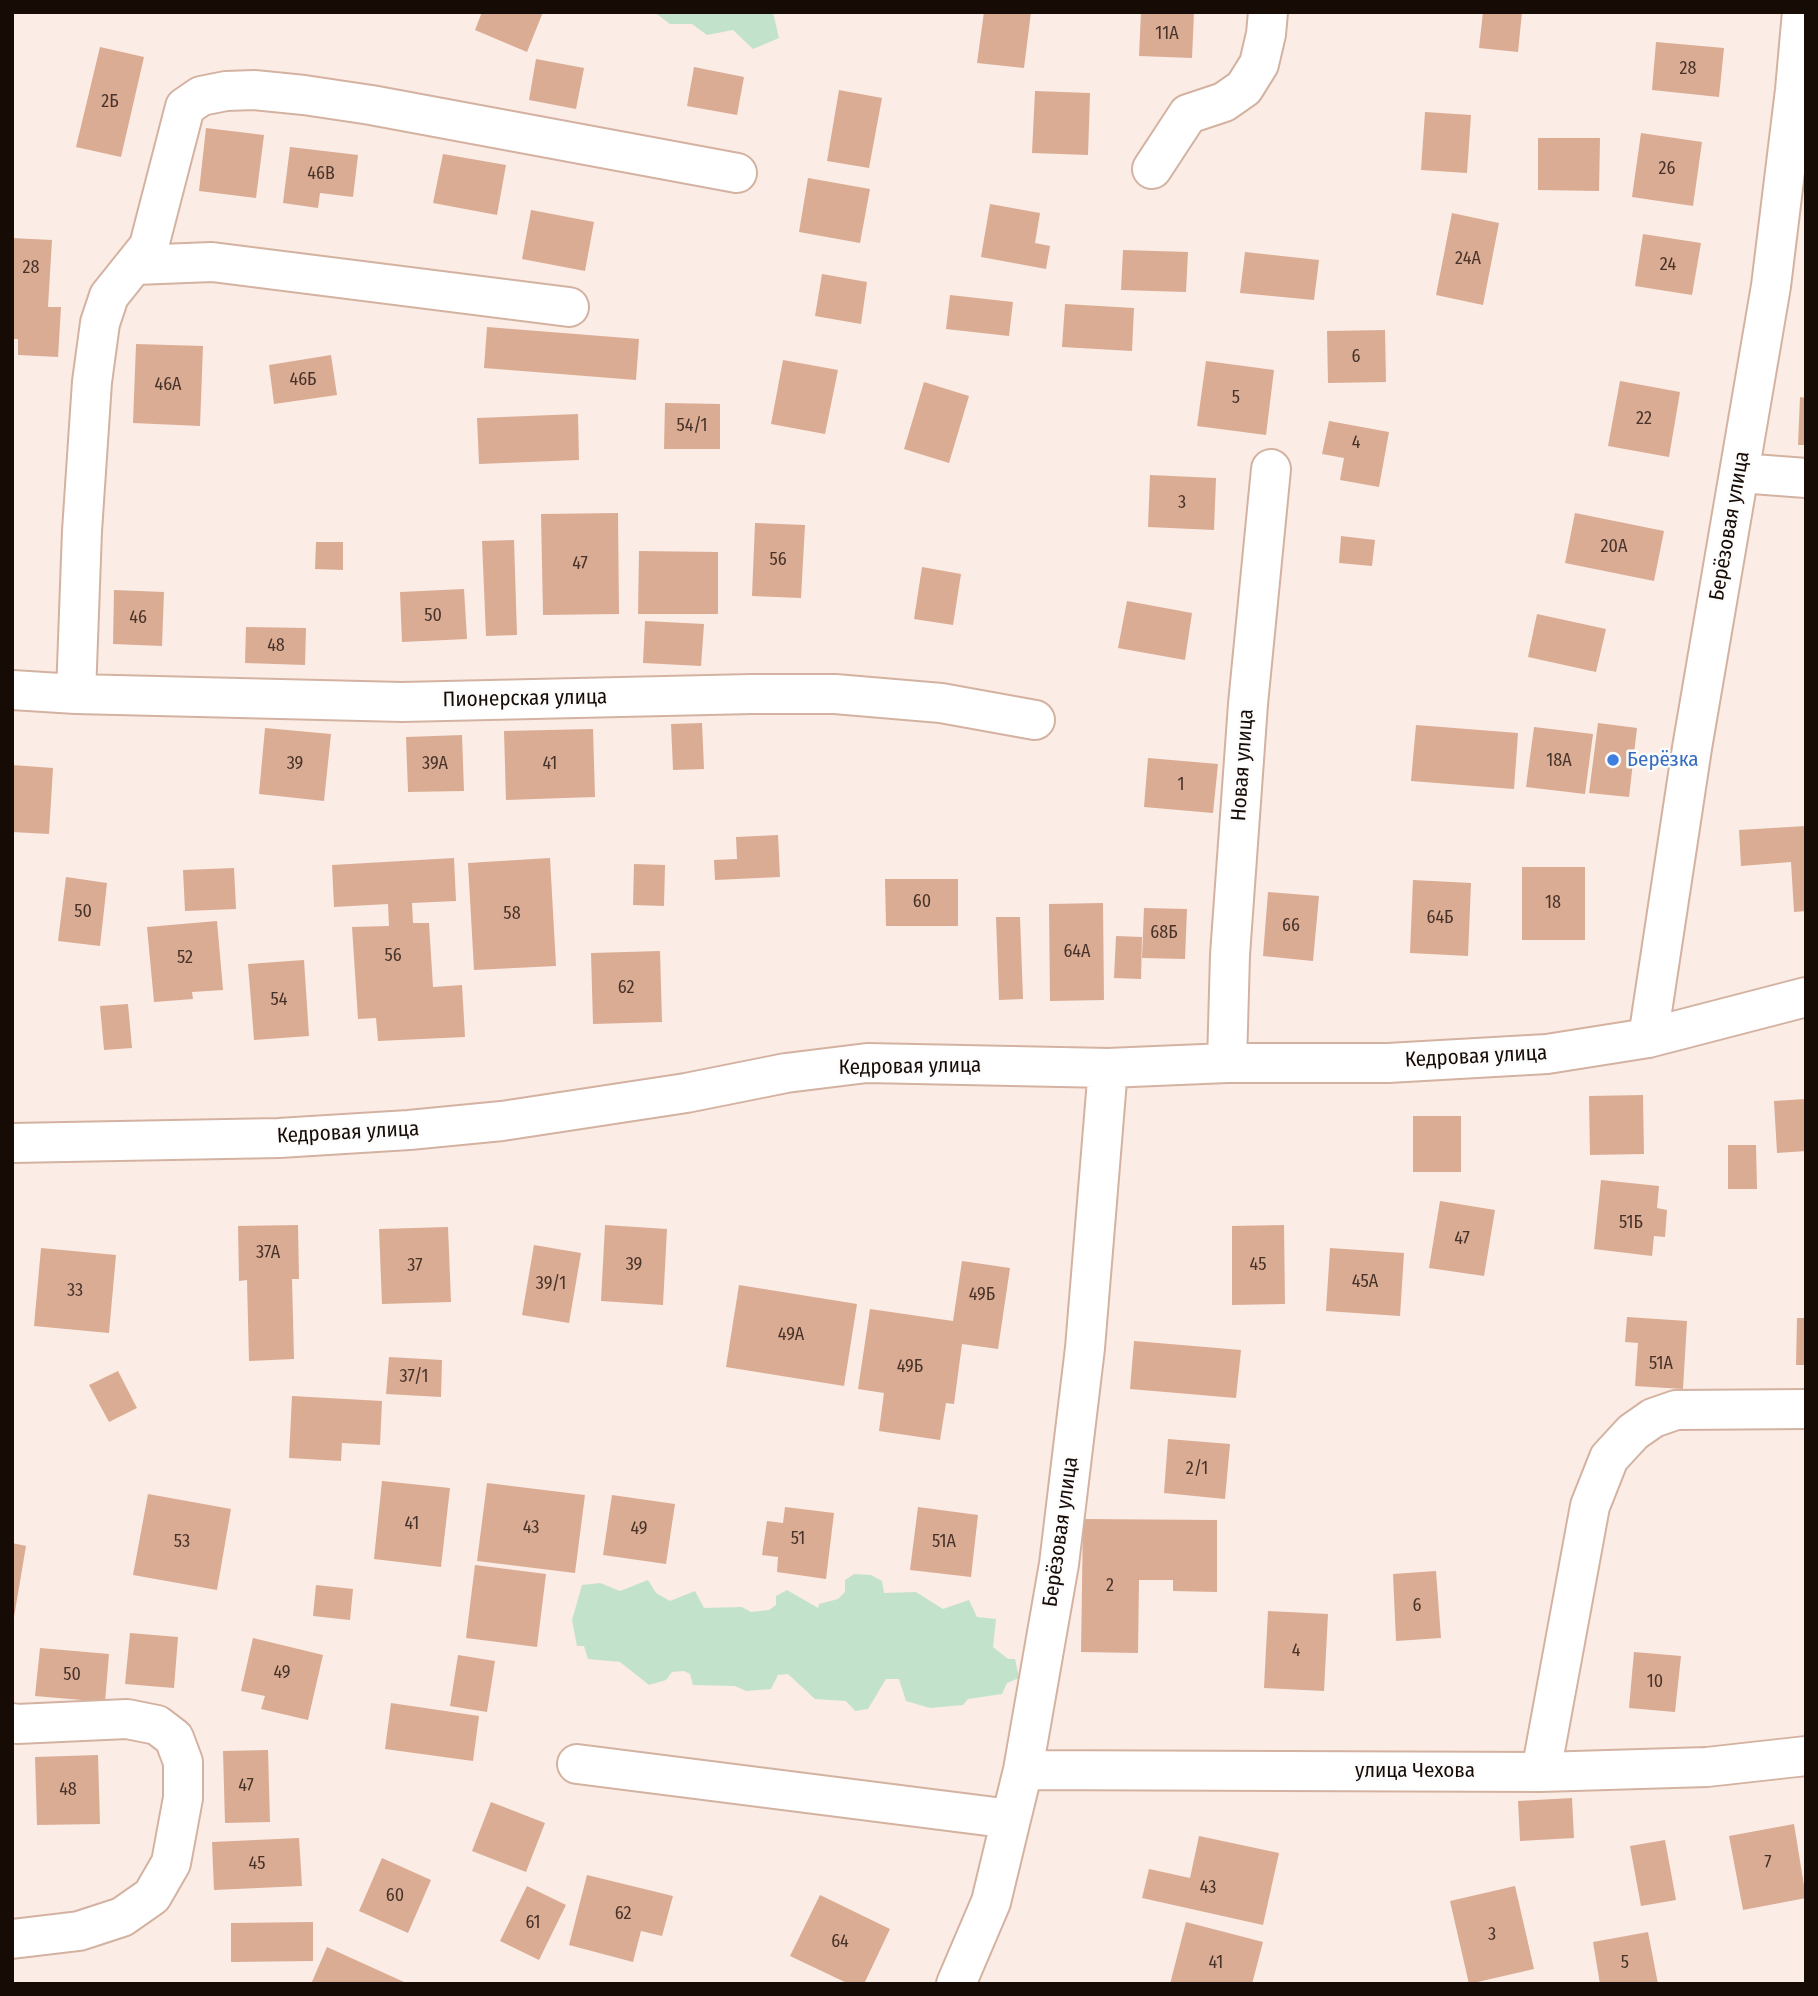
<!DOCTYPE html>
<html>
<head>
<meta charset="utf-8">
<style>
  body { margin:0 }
  #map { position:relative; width:1818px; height:1996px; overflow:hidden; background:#fbece5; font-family:"Fira Sans Condensed",sans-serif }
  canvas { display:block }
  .frame { position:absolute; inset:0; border:14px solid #170b06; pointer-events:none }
</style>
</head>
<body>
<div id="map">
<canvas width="1818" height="1996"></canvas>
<div class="frame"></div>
</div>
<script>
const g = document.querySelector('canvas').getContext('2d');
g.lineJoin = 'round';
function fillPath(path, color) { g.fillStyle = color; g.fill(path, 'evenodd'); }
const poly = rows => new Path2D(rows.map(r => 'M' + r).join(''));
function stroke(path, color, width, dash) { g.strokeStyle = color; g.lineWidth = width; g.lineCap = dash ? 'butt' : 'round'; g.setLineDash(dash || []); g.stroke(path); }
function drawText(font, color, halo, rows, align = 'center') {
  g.font = font + ' "Fira Sans Condensed",sans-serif'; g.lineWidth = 5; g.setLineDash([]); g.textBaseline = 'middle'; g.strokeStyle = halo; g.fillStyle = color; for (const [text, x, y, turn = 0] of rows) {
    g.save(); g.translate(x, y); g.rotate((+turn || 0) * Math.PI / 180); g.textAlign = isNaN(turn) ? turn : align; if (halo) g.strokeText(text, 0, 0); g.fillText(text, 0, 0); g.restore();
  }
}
fillPath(poly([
  [654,12,773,12,779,38,753,49,733,30,707,35,692,24,670,24],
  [854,1574,871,1575,882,1581,884,1593,916,1592,943,1609,969,1600,977,1617,996,1619,993,1647,1008,1659,1015,1659,1019,1678,1007,1683,1002,1694,968,1699,963,1705,930,1708,906,1701,899,1679,886,1679,868,1709,855,1711,846,1701,815,1699,788,1674,778,1675,771,1689,746,1691,735,1686,693,1685,690,1674,684,1671,672,1672,666,1680,649,1685,620,1662,588,1659,584,1646,577,1646,572,1620,582,1585,600,1583,620,1591,648,1580,656,1593,670,1601,695,1591,704,1608,742,1607,751,1612,769,1610,776,1605,776,1596,787,1590,818,1608,819,1604,838,1599,845,1592,845,1580]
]), '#c3e2cc');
fillPath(poly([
  [482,12,543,12,527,52,475,30],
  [984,12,1031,12,1024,68,977,63],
  [1141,12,1194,12,1192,58,1139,56],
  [1483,12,1522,12,1518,52,1479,48],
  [1656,42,1724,48,1719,97,1652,90],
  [100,47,144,57,121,157,76,147],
  [536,59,584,68,576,109,529,100],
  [694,67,744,77,737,115,687,106],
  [839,90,882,98,869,168,827,161],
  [1035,91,1090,93,1088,155,1032,153],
  [1425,112,1471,115,1467,173,1421,170],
  [206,128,264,135,256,198,199,191],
  [1641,133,1702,142,1693,206,1632,197],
  [1538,138,1600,138,1599,191,1538,190],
  [290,147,358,155,353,197,320,193,318,208,283,203],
  [443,154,506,165,497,215,433,203],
  [808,178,870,189,860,243,799,232],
  [990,204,1040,213,1035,243,1050,246,1046,269,981,257],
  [531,210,594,222,585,271,522,259],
  [1452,213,1499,223,1483,305,1436,295],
  [1643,234,1701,243,1692,295,1635,286],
  [12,238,52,240,48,307,61,307,58,357,18,355,18,339,12,339],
  [1123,250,1188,252,1186,292,1121,290],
  [1245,252,1319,260,1314,300,1240,293],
  [822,274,867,282,861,324,815,316],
  [950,295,1013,302,1009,336,946,329],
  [1065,304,1134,308,1132,351,1062,347],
  [487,327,639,339,636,380,484,368],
  [1385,330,1386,382,1328,383,1327,331],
  [136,344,203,346,200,426,133,423],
  [331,355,337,395,274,404,269,365],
  [783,360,838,370,825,434,771,424],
  [1206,361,1274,370,1266,435,1197,426],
  [1620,381,1680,392,1669,457,1608,446],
  [924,382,969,396,949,463,904,449],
  [1800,397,1806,398,1806,445,1798,445],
  [665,403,720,404,720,449,664,449],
  [578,414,579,460,479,464,477,418],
  [1329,421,1389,432,1379,487,1340,480,1344,458,1322,454],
  [1150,475,1216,478,1214,530,1148,527],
  [618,513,619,614,543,615,541,514],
  [1575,513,1664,531,1654,581,1565,563],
  [755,523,805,525,801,598,752,596],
  [1341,536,1375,540,1372,566,1339,563],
  [514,540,517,635,486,636,482,541],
  [316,542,343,542,343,570,315,569],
  [639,551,718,552,718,614,638,614],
  [922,567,961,574,953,625,914,619],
  [464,589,467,639,402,642,400,592],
  [114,590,164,592,162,646,113,644],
  [1127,601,1192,613,1185,660,1118,648],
  [1537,614,1606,629,1596,672,1528,657],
  [645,621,704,624,701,666,643,663],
  [246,627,306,628,305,665,245,663],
  [702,723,704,769,673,770,671,724],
  [1598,723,1637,728,1629,797,1589,793],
  [1416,725,1518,733,1514,789,1411,781],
  [1534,727,1593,734,1585,794,1526,787],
  [265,728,331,734,324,801,259,794],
  [593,729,595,797,506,800,504,731],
  [462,735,464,791,408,792,406,737],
  [1148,758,1218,764,1213,813,1144,807],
  [12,765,53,768,49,834,12,832],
  [1806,826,1806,911,1794,912,1791,862,1741,866,1739,830],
  [778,835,780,877,715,880,714,860,737,859,736,837],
  [454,858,456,901,412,903,413,923,429,923,433,987,462,985,465,1037,378,1041,376,1018,358,1019,352,927,389,926,388,904,334,907,332,865],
  [550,858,556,966,474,970,468,863],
  [634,864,665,865,664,906,633,905],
  [1522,867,1585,867,1585,940,1522,940],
  [234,868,236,909,185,911,183,870],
  [66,877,107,883,100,946,58,941],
  [885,879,958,879,958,926,886,926],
  [1413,880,1471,883,1468,956,1410,953],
  [1268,892,1319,896,1313,961,1263,956],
  [1103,903,1104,1000,1050,1001,1049,904],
  [1144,908,1187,909,1185,959,1142,958],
  [996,917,1020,917,1023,999,999,1000],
  [217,921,223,990,192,992,193,999,154,1002,147,927],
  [1116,936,1142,937,1141,979,1114,978],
  [660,951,662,1022,593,1024,591,953],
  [304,960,309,1036,254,1040,248,964],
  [128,1004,132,1048,104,1050,100,1006],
  [1643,1095,1644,1154,1590,1155,1589,1096],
  [1806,1099,1806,1151,1777,1153,1774,1101],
  [1413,1116,1461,1116,1461,1172,1413,1172],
  [1728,1145,1756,1145,1757,1189,1728,1189],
  [1601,1180,1659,1186,1657,1208,1667,1210,1665,1237,1654,1236,1652,1256,1594,1249],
  [1440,1201,1495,1210,1484,1276,1429,1268],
  [298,1225,299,1279,292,1279,294,1359,249,1361,247,1280,239,1281,238,1226],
  [605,1225,667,1229,663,1305,601,1301],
  [1284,1225,1285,1304,1232,1305,1232,1226],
  [448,1227,451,1302,382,1304,379,1229],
  [534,1245,581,1253,569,1323,522,1315],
  [41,1248,116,1255,109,1333,34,1326],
  [1330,1248,1404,1253,1400,1316,1326,1311],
  [962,1261,1010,1268,998,1349,962,1344,954,1404,946,1403,940,1440,879,1431,884,1393,858,1389,870,1309,953,1321],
  [739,1285,857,1304,844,1386,726,1367],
  [1627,1317,1687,1321,1683,1389,1635,1386,1638,1343,1625,1342],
  [1797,1318,1806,1318,1806,1365,1796,1365],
  [1134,1341,1241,1350,1236,1398,1130,1389],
  [389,1357,442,1360,441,1397,386,1394],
  [118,1371,137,1408,109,1422,89,1385],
  [292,1396,382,1401,380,1445,342,1443,341,1461,289,1458],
  [1168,1439,1230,1444,1225,1499,1164,1493],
  [382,1481,450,1488,441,1567,374,1559],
  [487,1483,585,1495,575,1573,477,1561],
  [148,1494,231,1509,217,1590,133,1575],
  [612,1495,675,1504,666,1564,603,1555],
  [785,1507,834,1513,826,1579,777,1572,778,1557,762,1555,767,1521,783,1523],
  [918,1507,978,1515,971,1577,910,1570],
  [1083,1519,1217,1520,1217,1592,1173,1591,1173,1580,1139,1580,1138,1653,1081,1652],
  [12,1543,26,1546,14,1617,12,1617],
  [475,1565,546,1574,537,1647,466,1638],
  [1436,1571,1441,1638,1396,1641,1393,1574],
  [316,1585,353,1589,350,1620,313,1616],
  [1268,1611,1328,1614,1324,1691,1264,1688],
  [130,1633,178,1637,174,1688,125,1684],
  [253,1638,323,1655,308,1720,261,1709,265,1696,241,1691],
  [40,1648,109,1654,105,1702,35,1696],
  [1634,1652,1681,1656,1675,1712,1629,1708],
  [458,1655,495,1661,487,1712,450,1706],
  [391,1703,479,1716,473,1761,385,1749],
  [268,1750,270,1822,225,1823,223,1751],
  [98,1755,100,1824,37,1825,35,1757],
  [1572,1798,1574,1838,1520,1841,1518,1801],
  [491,1802,545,1823,526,1872,472,1851],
  [1794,1824,1806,1898,1743,1910,1729,1836],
  [1199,1836,1279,1853,1263,1925,1142,1898,1149,1869,1190,1878],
  [299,1838,302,1886,214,1890,212,1842],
  [1665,1840,1676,1900,1641,1906,1630,1846],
  [382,1858,431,1880,408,1933,359,1911],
  [587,1875,673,1896,662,1936,641,1931,633,1962,569,1945],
  [527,1886,566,1905,539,1960,500,1941],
  [1515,1886,1534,1969,1469,1984,1450,1901],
  [820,1895,890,1929,864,1984,849,1984,790,1956],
  [313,1922,313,1961,231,1962,231,1923],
  [1186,1922,1263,1942,1252,1984,1170,1984],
  [1648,1932,1658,1984,1600,1984,1593,1942],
  [327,1947,404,1982,403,1984,311,1984]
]), '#dbac94');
const minor = poly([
  [1152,169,1188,114,1224,102,1244,88,1259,64,1266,34,1268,12],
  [135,265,212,262,569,307],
  [1740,473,1806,478],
  [12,690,76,694,402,702,752,694,835,694,941,703,1035,720],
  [76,694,82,531,92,382,100,323,109,296,149,246,185,107,201,96,226,91,254,90,304,95,371,105,737,173],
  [1648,1038,1692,748,1771,286,1795,90,1802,12],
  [1227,1063,1230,955,1248,704,1271,469],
  [12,1143,279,1138,409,1130,502,1121,686,1093,786,1073,867,1063,1108,1068,1227,1063,1388,1063,1547,1054,1648,1038,1806,997],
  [12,1723,17,1724,127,1719,157,1725,174,1738,183,1762,183,1798,171,1863,152,1896,122,1917,79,1931,12,1939],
  [577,1764,1011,1819],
  [1023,1770,1541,1772,1707,1767,1806,1756],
  [1541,1772,1590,1506,1609,1458,1633,1432,1653,1418,1676,1410,1806,1409],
  [956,1984,991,1902,1011,1819,1023,1770,1059,1564,1085,1348,1108,1068]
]);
stroke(minor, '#d4b2a1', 42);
stroke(minor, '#fff', 38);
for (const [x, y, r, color] of [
  [1613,760,7,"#3f7fe0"]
]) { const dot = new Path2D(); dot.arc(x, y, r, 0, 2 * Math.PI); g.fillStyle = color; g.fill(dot); stroke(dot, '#fcfcfc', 2.5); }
drawText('18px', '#48332a', null, [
  ["11А",1167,34],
  ["28",1688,69],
  ["2Б",110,102],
  ["26",1667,169],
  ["46В",321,174],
  ["24А",1468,259],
  ["24",1668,265],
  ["28",31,268],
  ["6",1356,357],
  ["46Б",303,380],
  ["46А",168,385],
  ["5",1236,398],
  ["22",1644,419],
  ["54/1",692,426],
  ["4",1356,443],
  ["3",1182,503],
  ["20А",1614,547],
  ["56",778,560],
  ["47",580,564],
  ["50",433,616],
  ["46",138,618],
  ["48",276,646],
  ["18А",1559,761],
  ["39",295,764],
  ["39А",435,764],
  ["41",550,764],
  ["1",1181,785],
  ["60",922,902],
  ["18",1553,903],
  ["50",83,912],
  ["58",512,914],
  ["64Б",1440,918],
  ["66",1291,926],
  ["68Б",1164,933],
  ["64А",1077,952],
  ["56",393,956],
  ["52",185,958],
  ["62",626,988],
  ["54",279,1000],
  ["51Б",1631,1223],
  ["47",1462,1239],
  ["37А",268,1253],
  ["39",634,1265],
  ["45",1258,1265],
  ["37",415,1266],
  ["45А",1365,1282],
  ["39/1",551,1284],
  ["33",75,1291],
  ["49Б",982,1295],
  ["49А",791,1335],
  ["51А",1661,1364],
  ["49Б",910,1367],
  ["37/1",414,1377],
  ["2/1",1197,1469],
  ["41",412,1524],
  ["43",531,1528],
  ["49",639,1529],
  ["51",798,1539],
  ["53",182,1542],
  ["51А",944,1542],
  ["2",1110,1586],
  ["6",1417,1606],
  ["4",1296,1651],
  ["49",282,1673],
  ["50",72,1675],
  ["10",1655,1682],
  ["47",246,1786],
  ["48",68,1790],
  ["7",1768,1863],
  ["45",257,1864],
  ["43",1208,1888],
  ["60",395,1896],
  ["62",623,1914],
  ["61",533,1923],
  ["3",1492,1935],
  ["64",840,1942],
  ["41",1216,1963],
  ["5",1625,1963]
]);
drawText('21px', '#170b06', '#fcfcfc', [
  ["Берёзовая улица",1730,526,-80],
  ["Пионерская улица",525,699,-1],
  ["Новая улица",1243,765,-86],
  ["Кедровая улица",1476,1057,-3],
  ["Кедровая улица",910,1067,-1],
  ["Кедровая улица",348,1133,-3],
  ["Берёзовая улица",1061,1532,-82],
  ["улица Чехова",1415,1771]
]);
drawText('21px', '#366cbe', '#fcfcfc', [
  ["Берёзка",1627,760]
], 'left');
</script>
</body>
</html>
